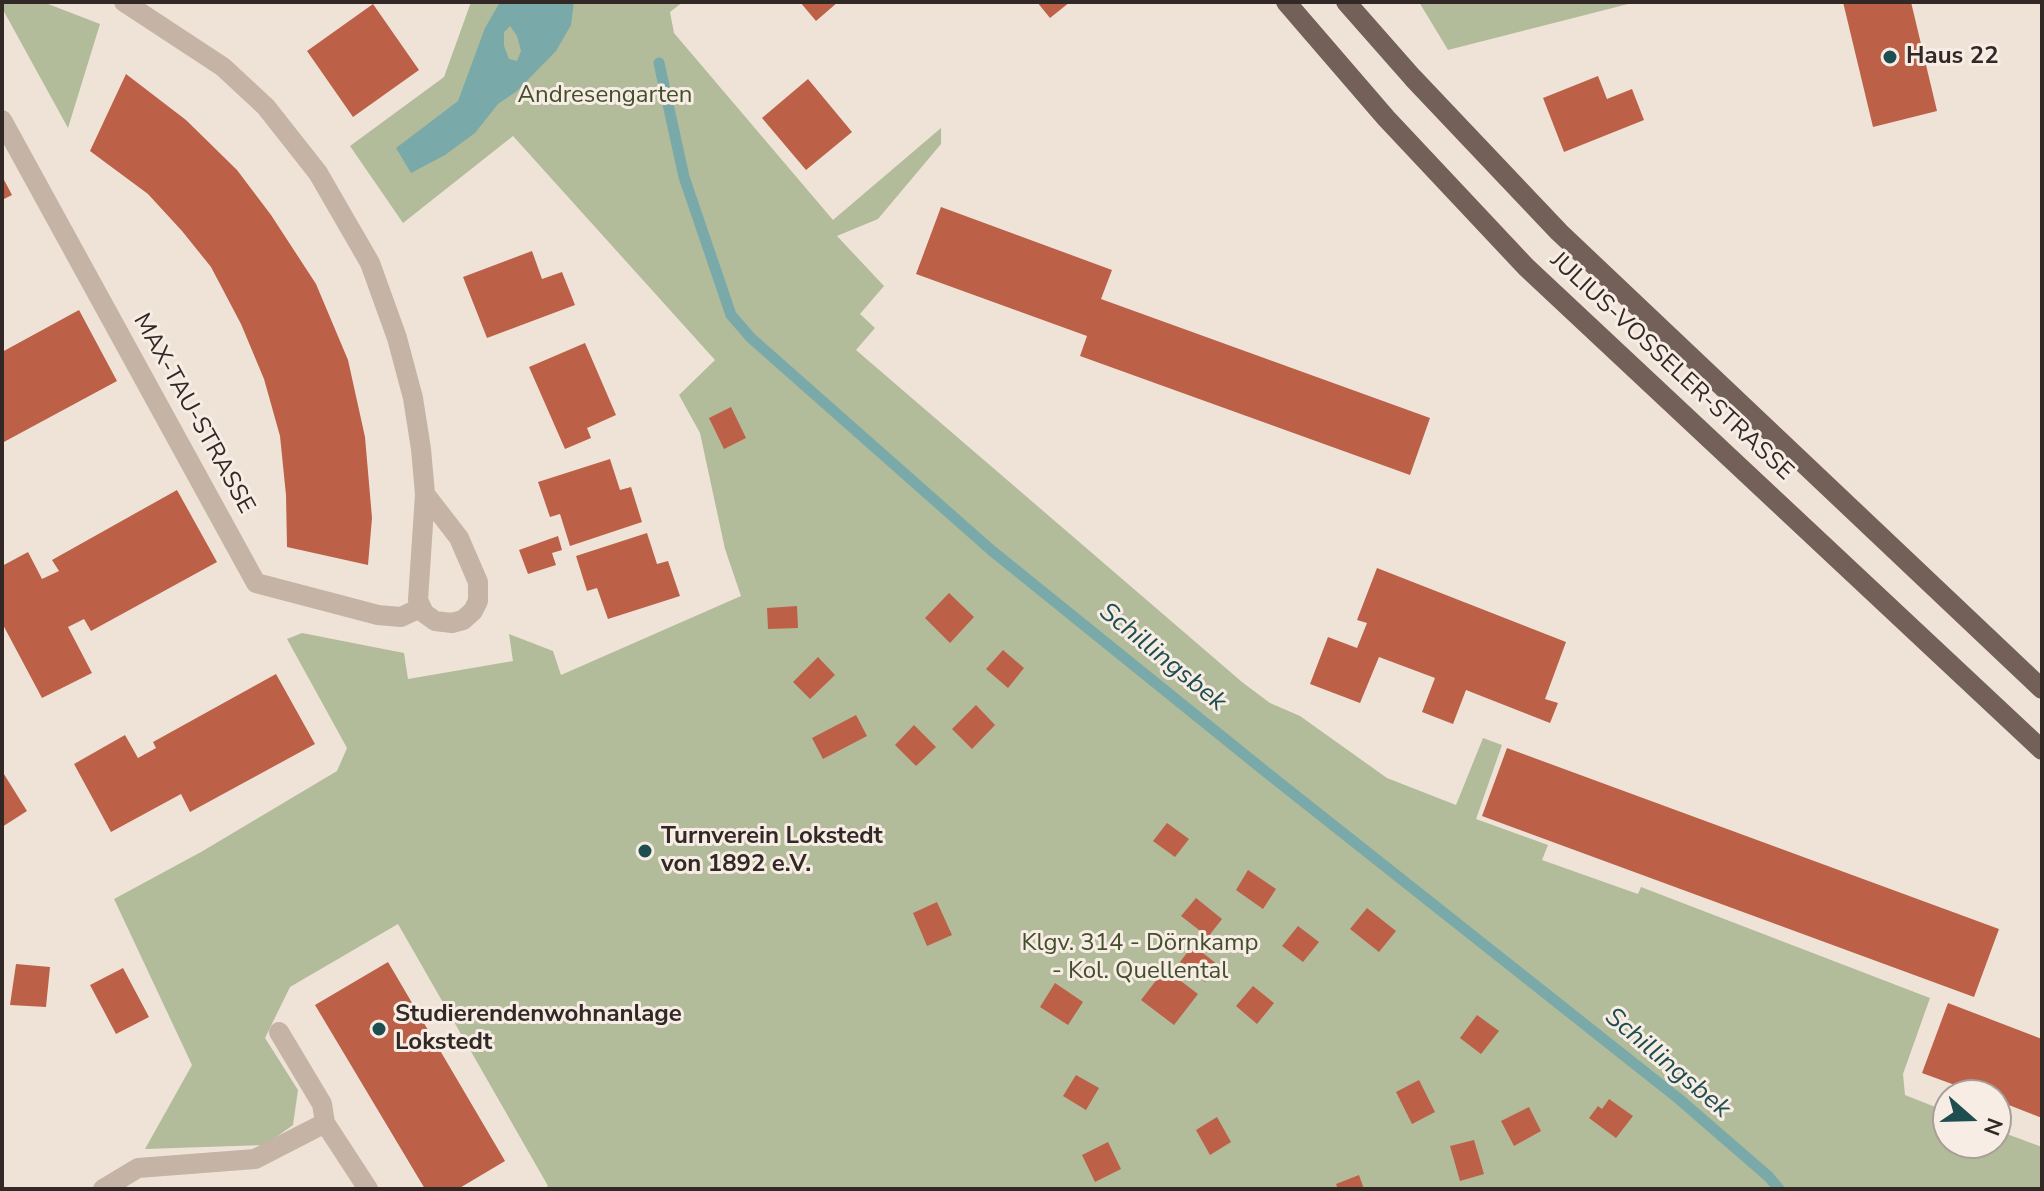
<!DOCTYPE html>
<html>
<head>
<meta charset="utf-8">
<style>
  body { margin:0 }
  #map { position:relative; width:2044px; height:1191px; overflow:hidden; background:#efe3d8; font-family:"Nunito Sans",sans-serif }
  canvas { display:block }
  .frame { position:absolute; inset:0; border:4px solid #322926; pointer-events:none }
  .north { position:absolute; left:1932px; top:1079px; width:80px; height:80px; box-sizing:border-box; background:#f7ede4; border:2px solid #a89f98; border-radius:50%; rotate:110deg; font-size:22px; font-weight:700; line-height:32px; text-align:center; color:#322926 }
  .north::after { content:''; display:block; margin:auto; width:28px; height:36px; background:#1f4e50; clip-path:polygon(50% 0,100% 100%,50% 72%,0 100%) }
</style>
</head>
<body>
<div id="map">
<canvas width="2044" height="1191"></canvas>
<div class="frame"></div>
<div class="north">N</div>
</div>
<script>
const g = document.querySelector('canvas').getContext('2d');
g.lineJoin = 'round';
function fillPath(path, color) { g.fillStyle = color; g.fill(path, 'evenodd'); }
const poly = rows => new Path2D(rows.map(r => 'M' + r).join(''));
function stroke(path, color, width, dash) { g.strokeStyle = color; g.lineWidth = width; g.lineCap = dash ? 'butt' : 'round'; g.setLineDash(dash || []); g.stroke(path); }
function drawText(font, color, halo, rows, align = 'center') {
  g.font = font + ' "Nunito Sans",sans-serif'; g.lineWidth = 6; g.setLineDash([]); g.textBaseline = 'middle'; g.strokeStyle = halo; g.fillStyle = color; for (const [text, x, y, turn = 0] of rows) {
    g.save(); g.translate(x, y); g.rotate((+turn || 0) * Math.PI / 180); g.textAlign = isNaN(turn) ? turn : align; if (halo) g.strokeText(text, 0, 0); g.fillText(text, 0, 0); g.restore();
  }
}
fillPath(poly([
  [2,2,43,2,100,24,68,128,2,8],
  [471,2,683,2,670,12,674,33,833,220,941,128,941,144,878,219,837,236,884,286,860,314,875,328,856,350,1242,682,1270,703,1300,716,1387,778,1456,805,1483,738,1502,745,1476,819,1548,845,1542,860,1638,894,1641,887,1930,998,1903,1074,1905,1095,1948,1112,1948,1143,1996,1143,1996,1130,2042,1147,2042,1189,544,1189,548,1186,398,924,290,987,265,1038,298,1090,293,1125,265,1145,145,1149,192,1065,114,899,201,852,337,771,347,748,287,639,302,633,404,653,408,679,513,661,509,634,553,651,561,675,741,596,725,549,700,433,679,395,715,360,513,136,403,223,350,146,444,77],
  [1419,2,1636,2,1448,50]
]), '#b2bc9a');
fillPath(poly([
  [500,2,574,2,571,25,556,51,517,91,498,104,475,133,445,155,411,173,396,148,458,101,485,28],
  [510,26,517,36,521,51,517,61,509,59,504,46,504,32]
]), '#7aa9a9');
stroke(poly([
  [659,63,684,177,731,315,751,338,991,550,1266,772,1679,1099,1769,1177,1779,1189]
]), '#7aa9a9', 11);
fillPath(poly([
  [800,2,838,2,816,21],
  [1037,2,1070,2,1050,18],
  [1843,2,1911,2,1937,111,1873,127],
  [373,4,419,70,353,117,307,51],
  [126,74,186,120,237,170,271,215,316,284,348,360,365,437,372,518,368,565,287,547,286,495,280,436,264,379,241,324,211,267,182,231,148,194,90,151],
  [1598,76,1607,99,1632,89,1644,120,1564,152,1543,98],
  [808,79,852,132,806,170,762,118],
  [2,176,12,195,2,200],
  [941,207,1112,270,1101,299,1430,418,1410,475,1080,356,1087,336,916,274],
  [532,251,542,279,562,272,575,305,487,338,463,277],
  [79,310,117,381,2,443,2,352],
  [585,343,616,415,587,428,591,438,565,449,529,367],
  [731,407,746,438,724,449,709,418],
  [610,459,620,490,631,487,642,522,570,546,560,514,550,517,538,482],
  [177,490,217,562,91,631,84,619,68,627,92,673,42,698,2,623,2,566,28,552,42,579,59,571,52,560],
  [647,533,657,564,668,561,680,596,608,619,597,588,587,591,576,556],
  [558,536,562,550,552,553,556,565,528,574,519,550],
  [1377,568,1566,642,1545,699,1558,703,1550,723,1466,690,1453,724,1422,712,1435,678,1379,657,1360,703,1310,684,1328,637,1357,648,1367,623,1357,620],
  [949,593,974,617,950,643,925,618],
  [797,606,798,628,768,629,767,608],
  [1003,650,1024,668,1008,688,986,669],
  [818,657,835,675,810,699,793,682],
  [276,674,315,744,190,812,181,794,111,832,74,764,125,735,138,758,156,748,153,742],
  [976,705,995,725,972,749,952,729],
  [856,715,867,736,823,759,812,738],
  [914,725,936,747,916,766,895,745],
  [1507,748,1999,929,1974,997,1482,816],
  [2,771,27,811,2,827],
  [1167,823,1189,839,1175,857,1153,841],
  [1248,870,1276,889,1263,909,1236,890],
  [1196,898,1222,919,1208,937,1181,916],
  [937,902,952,935,927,946,913,913],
  [1367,908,1396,931,1379,952,1350,929],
  [1298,926,1319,942,1303,962,1282,946],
  [1193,945,1218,965,1205,982,1180,962],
  [388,962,505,1161,458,1189,425,1189,315,1005],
  [16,964,50,967,46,1007,10,1005],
  [123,968,149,1017,116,1034,90,985],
  [1165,969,1198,994,1174,1025,1141,1000],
  [1055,983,1083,1002,1068,1025,1040,1007],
  [1253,986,1274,1003,1257,1024,1236,1006],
  [1948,1003,2042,1039,2042,1118,1996,1100,1996,1095,1982,1095,1922,1073],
  [1477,1015,1499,1031,1481,1054,1460,1038],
  [1076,1075,1099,1088,1086,1110,1063,1096],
  [1419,1080,1435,1112,1412,1124,1396,1092],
  [1609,1099,1633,1116,1616,1138,1589,1118,1598,1106,1602,1109],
  [1529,1107,1541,1131,1514,1146,1501,1121],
  [1217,1117,1231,1142,1210,1155,1196,1130],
  [1474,1140,1484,1174,1460,1181,1450,1146],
  [1108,1142,1121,1169,1095,1182,1082,1155],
  [1359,1175,1364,1189,1338,1189,1336,1184]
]), '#bc6048');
stroke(poly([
  [124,2,223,67,266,107,318,173,370,263,397,338,413,398,421,449,425,494,418,600,424,613,435,621,452,623,463,620,473,611,478,601,478,582,459,538,425,494],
  [2,120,256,583,378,615,401,617,420,608],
  [279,1032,322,1104,325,1123],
  [103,1189,138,1168,255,1159,325,1123,368,1189]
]), '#c5b3a5', 20);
stroke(poly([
  [1286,2,1386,118,1526,267,2042,750],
  [1346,2,1413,78,1559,232,2042,689]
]), '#736058', 20);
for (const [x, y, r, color] of [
  [1890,57,8,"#1f4e50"],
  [645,851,8,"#1f4e50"],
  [379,1029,8,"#1f4e50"]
]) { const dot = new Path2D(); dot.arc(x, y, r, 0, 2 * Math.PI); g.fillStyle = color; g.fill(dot); stroke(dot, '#f7ede4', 3); }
drawText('bold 24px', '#322926', '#f7ede4', [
  ["Haus 22",1906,57],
  ["Turnverein Lokstedt",661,837],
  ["von 1892 e.V.",661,865],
  ["Studierendenwohnanlage",395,1015],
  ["Lokstedt",395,1043]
], 'left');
drawText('24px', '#434e2c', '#f7ede4', [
  ["Andresengarten",605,96],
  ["Klgv. 314 - Dörnkamp",1140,944],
  ["- Kol. Quellental",1140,972]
]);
drawText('24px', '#322926', '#f7ede4', [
  ["JULIUS-VOSSELER-STRASSE",1671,367,43],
  ["MAX-TAU-STRASSE",193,414,61]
]);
drawText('italic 26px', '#1f4e50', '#f7ede4', [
  ["Schillingsbek",1162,658,39],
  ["Schillingsbek",1667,1064,40]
]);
</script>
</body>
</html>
